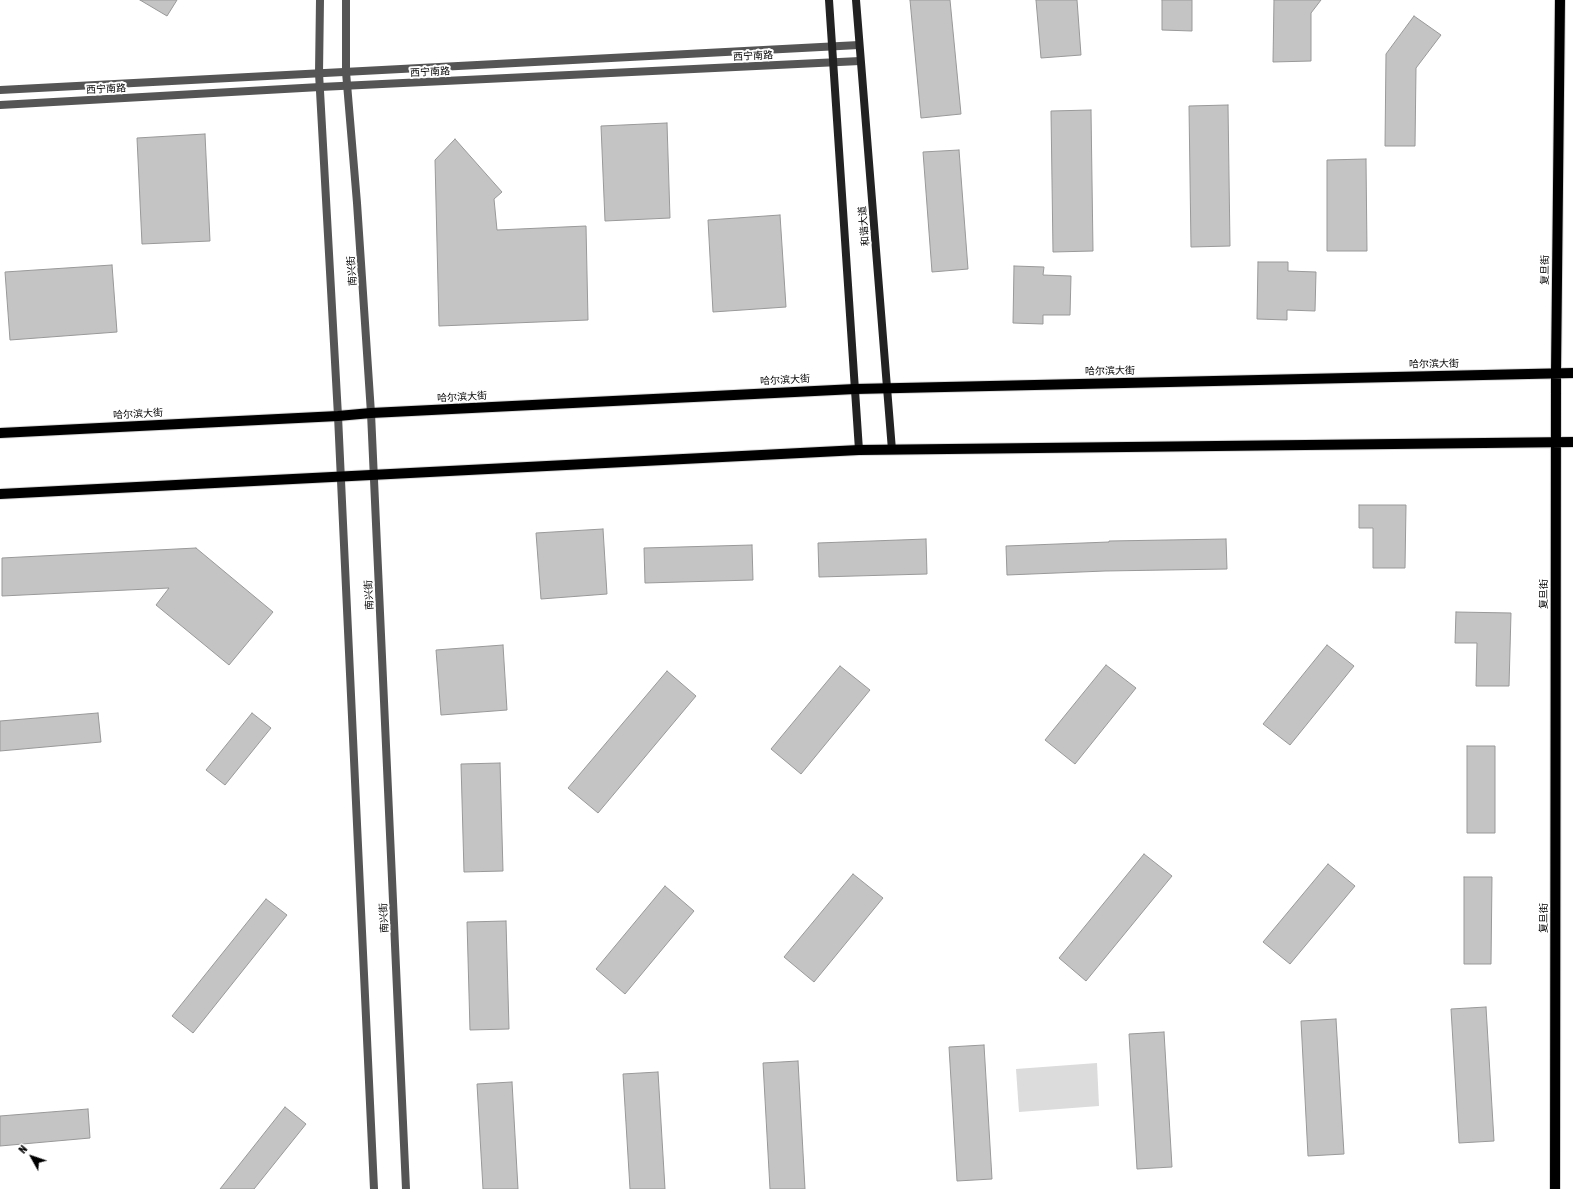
<!DOCTYPE html>
<html>
<head>
<meta charset="utf-8">
<style>
  body { margin:0 }
  #map { position:relative; width:1573px; height:1189px; overflow:hidden; background:#fff; font-family:"Asap Condensed",sans-serif }
  canvas { display:block }
  .north { position:absolute; left:12px; top:1137px; width:40px; height:40px; -webkit-text-stroke:3px #fff; paint-order:stroke; rotate:310deg; font-size:11px; font-weight:700; line-height:16px; text-align:center; color:#000 }
  .north::after { content:''; display:block; margin:auto; width:14px; height:18px; background:#000; clip-path:polygon(50% 0,100% 100%,50% 72%,0 100%) }
</style>
</head>
<body>
<div id="map">
<canvas width="1573" height="1189"></canvas>
<div class="north">N</div>
</div>
<script>
const g = document.querySelector('canvas').getContext('2d');
g.lineJoin = 'round';
function fillPath(path, color) { g.fillStyle = color; g.fill(path, 'evenodd'); }
const poly = rows => new Path2D(rows.map(r => 'M' + r).join(''));
function stroke(path, color, width, dash) { g.strokeStyle = color; g.lineWidth = width; g.lineCap = dash ? 'butt' : 'round'; g.setLineDash(dash || []); g.stroke(path); }
function drawText(font, color, halo, rows, align = 'center') {
  g.font = font + ' "Asap Condensed","Noto Sans SC",sans-serif'; g.lineWidth = 4; g.setLineDash([]); g.textBaseline = 'middle'; g.strokeStyle = halo; g.fillStyle = color; for (const [text, x, y, turn = 0] of rows) {
    g.save(); g.translate(x, y); g.rotate((+turn || 0) * Math.PI / 180); g.textAlign = isNaN(turn) ? turn : align; if (halo) g.strokeText(text, 0, 0); g.fillText(text, 0, 0); g.restore();
  }
}
fillPath(poly([
  [1097,1063,1099,1106,1019,1112,1016,1069]
]), '#dcdcdc');
const building = poly([
  [140,0,177,0,167,16,140,0],
  [910,0,950,0,961,114,921,118,910,0],
  [1036,0,1077,0,1081,55,1041,58,1036,0],
  [1162,0,1192,0,1192,31,1162,30,1162,0],
  [1274,0,1321,0,1311,13,1311,61,1273,62,1274,0],
  [1414,16,1441,35,1416,68,1415,146,1385,146,1386,54,1414,16],
  [1228,105,1230,246,1191,247,1189,106,1228,105],
  [1091,110,1093,251,1053,252,1051,111,1091,110],
  [667,123,670,218,605,221,601,126,667,123],
  [205,134,210,241,142,244,137,138,205,134],
  [455,139,502,192,494,199,497,230,586,226,588,320,439,326,435,160,455,139],
  [959,150,968,269,932,272,923,152,959,150],
  [1366,159,1367,251,1327,251,1327,160,1366,159],
  [780,215,786,307,713,312,708,220,780,215],
  [1258,262,1288,262,1288,271,1316,272,1315,311,1287,310,1287,320,1257,319,1258,262],
  [112,265,117,332,10,340,5,272,112,265],
  [1014,266,1044,267,1043,275,1071,276,1070,315,1043,315,1043,324,1013,323,1014,266],
  [1359,505,1406,505,1405,568,1373,568,1373,528,1359,528,1359,505],
  [603,529,607,594,541,599,536,533,603,529],
  [926,539,927,574,819,577,818,543,926,539],
  [1226,539,1227,569,1105,571,1007,575,1006,546,1109,542,1109,541,1226,539],
  [752,545,753,580,645,583,644,548,752,545],
  [196,548,273,612,229,665,156,605,169,588,2,596,2,558,196,548],
  [1456,612,1511,613,1509,686,1476,686,1477,643,1455,643,1456,612],
  [503,645,507,710,441,715,436,650,503,645],
  [1327,645,1354,666,1290,745,1263,724,1327,645],
  [1106,665,1136,688,1075,764,1045,740,1106,665],
  [840,666,870,690,801,774,771,749,840,666],
  [667,671,696,696,598,813,568,788,667,671],
  [98,713,101,742,0,751,0,721,98,713],
  [252,713,271,728,225,785,206,770,252,713],
  [1467,746,1495,746,1495,833,1467,833,1467,746],
  [500,763,503,871,464,872,461,764,500,763],
  [1144,854,1172,876,1086,981,1059,958,1144,854],
  [1328,864,1355,886,1290,964,1263,942,1328,864],
  [853,874,883,898,814,982,784,957,853,874],
  [1464,877,1492,877,1491,964,1464,964,1464,877],
  [665,886,694,911,625,994,596,969,665,886],
  [266,899,287,915,193,1033,172,1016,266,899],
  [506,921,509,1029,470,1030,467,922,506,921],
  [1486,1007,1494,1141,1459,1143,1451,1009,1486,1007],
  [1336,1019,1344,1154,1308,1156,1301,1021,1336,1019],
  [1164,1032,1172,1167,1137,1169,1129,1034,1164,1032],
  [984,1045,992,1179,957,1181,949,1047,984,1045],
  [798,1061,805,1189,770,1189,763,1063,798,1061],
  [658,1072,665,1189,630,1189,623,1074,658,1072],
  [512,1082,518,1189,483,1189,477,1084,512,1082],
  [285,1107,306,1124,254,1189,220,1189,285,1107],
  [88,1109,90,1138,0,1146,0,1116,88,1109]
]);
fillPath(building, '#c4c4c4');
stroke(building, '#999', 1);
const primary = poly([
  [0,433,338,416,371,413,855,389,1573,373],
  [0,494,859,450,1573,442],
  [1555,1189,1556,373,1560,0]
]);
stroke(primary, '#dbdbdb', 12);
stroke(poly([
  [0,90,859,45],
  [0,105,320,87,860,61]
]), '#555', 8);
stroke(poly([
  [320,0,319,73,338,416,374,1189],
  [346,0,346,72,357,203,371,413,406,1189]
]), '#555', 8);
stroke(poly([
  [829,0,859,450],
  [856,0,892,450]
]), '#222', 8);
stroke(primary, '#000', 10);
drawText('10px', '#000', '#fff', [
  ["西宁南路",753,56,-3],
  ["西宁南路",430,72,-3],
  ["西宁南路",106,89,-3],
  ["和谐大道",864,226,-95],
  ["复旦街",1545,270,-89],
  ["南兴街",352,271,-94],
  ["哈尔滨大街",1434,364,-1],
  ["哈尔滨大街",1110,371,-1],
  ["哈尔滨大街",785,380,-3],
  ["哈尔滨大街",462,397,-3],
  ["哈尔滨大街",138,414,-3],
  ["复旦街",1544,594,-90],
  ["南兴街",369,595,-93],
  ["南兴街",384,918,-93],
  ["复旦街",1544,918,-90]
]);
</script>
</body>
</html>
